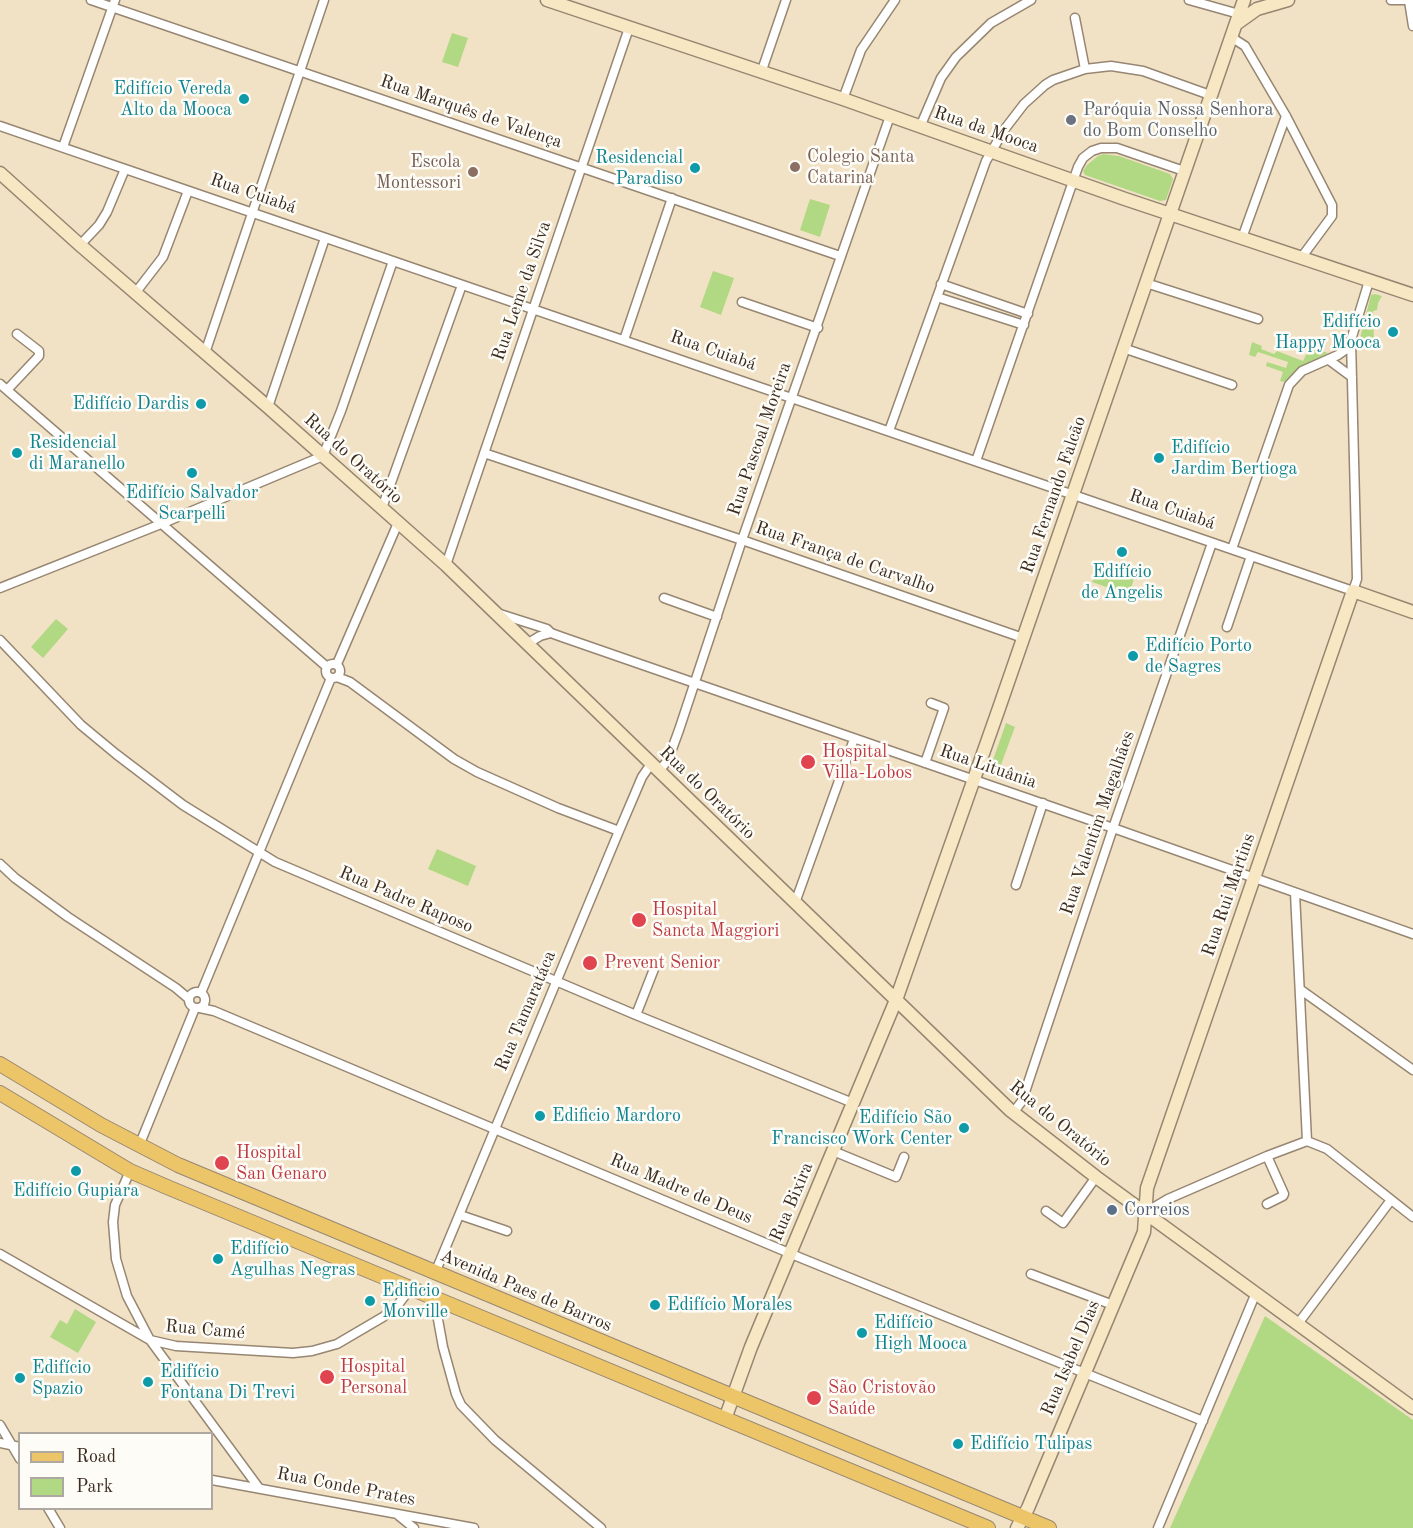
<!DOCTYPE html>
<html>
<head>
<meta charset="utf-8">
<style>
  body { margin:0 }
  #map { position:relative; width:1413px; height:1528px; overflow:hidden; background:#f2e2c5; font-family:"Old Standard TT",serif }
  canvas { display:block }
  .legend { position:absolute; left:18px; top:1432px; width:195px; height:78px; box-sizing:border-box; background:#fdfcf7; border:2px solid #afa8a0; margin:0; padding:8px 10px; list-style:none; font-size:18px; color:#3b2a1e }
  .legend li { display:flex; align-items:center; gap:12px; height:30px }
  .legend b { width:30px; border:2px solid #afa8a0 }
</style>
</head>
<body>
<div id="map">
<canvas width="1413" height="1528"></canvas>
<ul class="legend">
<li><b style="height:8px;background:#ecc569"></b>Road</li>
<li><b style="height:16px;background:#b1d882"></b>Park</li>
</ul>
</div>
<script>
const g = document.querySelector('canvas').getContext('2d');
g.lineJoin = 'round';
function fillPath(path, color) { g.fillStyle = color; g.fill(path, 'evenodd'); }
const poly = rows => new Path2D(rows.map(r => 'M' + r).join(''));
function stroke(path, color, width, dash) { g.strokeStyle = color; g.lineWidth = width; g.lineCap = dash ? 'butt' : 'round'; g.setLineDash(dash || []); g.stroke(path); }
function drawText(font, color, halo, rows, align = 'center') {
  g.font = font + ' "Old Standard TT",serif'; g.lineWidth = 5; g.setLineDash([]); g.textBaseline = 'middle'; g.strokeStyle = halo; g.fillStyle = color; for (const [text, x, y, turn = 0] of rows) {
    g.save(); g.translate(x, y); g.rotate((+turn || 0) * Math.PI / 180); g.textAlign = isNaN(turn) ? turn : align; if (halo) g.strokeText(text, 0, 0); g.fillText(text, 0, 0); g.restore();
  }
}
fillPath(poly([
  [452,33,468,38,458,67,442,62],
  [1103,154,1119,156,1170,174,1173,179,1166,200,1160,201,1085,175,1083,171,1087,165,1098,156],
  [810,199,830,205,820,237,800,230],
  [713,271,734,278,721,315,700,307],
  [1375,294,1382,296,1378,303,1377,310,1373,311,1374,342,1359,342,1371,295],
  [1252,342,1262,346,1261,349,1274,354,1277,351,1303,361,1310,347,1328,353,1303,366,1284,382,1280,381,1283,372,1266,366,1267,362,1286,368,1288,362,1258,352,1255,357,1249,355],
  [1100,564,1135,575,1129,595,1092,582],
  [56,619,68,629,43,658,31,647],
  [1006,723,1015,727,999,770,1024,779,1022,786,988,774],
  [437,849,476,866,468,886,428,869],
  [75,1309,96,1322,78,1353,50,1337,60,1320,67,1324],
  [1265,1316,1413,1420,1413,1528,1170,1528]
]), '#b1d882');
const street = poly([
  [91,0,840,256],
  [1189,0,1239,14],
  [1391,0,1411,0],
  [1409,1,1413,26],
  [1075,18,1085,69],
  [1231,37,1245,46,1286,116,1332,205,1332,216,1301,258],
  [761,73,786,0],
  [843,99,861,50,895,0],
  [0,126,1353,591,1357,579,1351,340,1369,281],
  [920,127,941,78,956,57,991,23,1031,0],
  [63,147,115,0],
  [1242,238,1286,116],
  [80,245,99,225,107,212,125,169],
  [1146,283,1258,319],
  [941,284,1028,314],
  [136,292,163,257,188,191],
  [937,297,1024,325],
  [742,302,818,328],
  [624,340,672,198],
  [1123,348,1232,385],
  [205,353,324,0],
  [1329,360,1352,377],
  [0,384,327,667],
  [7,390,39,356,39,351,17,334],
  [268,407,325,238],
  [889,431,986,161,1004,130,1024,104,1045,85,1053,80,1085,69,1111,66,1143,71,1210,95],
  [484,453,742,540,1023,638],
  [976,461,1078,167,1083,158,1092,151,1101,148,1117,148,1184,171],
  [382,508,462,285],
  [1232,549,1289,385,1302,371,1338,355,1345,350,1350,340],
  [446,565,629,28],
  [0,588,161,524,323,456,341,411,393,261],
  [664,598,717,617],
  [500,614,547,629,551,633,562,637,1113,828,1413,934],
  [1227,627,1251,556],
  [0,640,81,725,116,754,183,805,275,862,636,1015,853,1103],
  [527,644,540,636,551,633],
  '326 671a7 7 0 1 1 14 0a7 7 0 1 1-14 0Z',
  [337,664,398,523],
  [337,677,350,682,454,759,477,772,558,808,619,831],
  [925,763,944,708,931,703],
  [659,771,668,760,679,730,742,540,890,116],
  [0,864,15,878,68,917,176,988,189,999],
  [1016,885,1043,803],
  [1295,893,1307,1141],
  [795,903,854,739],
  [1301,990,1413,1070],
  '189 1000a8 8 0 1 1 16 0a8 8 0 1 1-16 0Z',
  [201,993,331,678],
  [200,1008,214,1011,801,1258,1203,1421],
  [636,1015,654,969],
  [1013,1113,1022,1101,1113,828,1212,543],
  [139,1146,195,1008],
  [833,1151,896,1177,904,1157],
  [1267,1156,1284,1194,1283,1196,1267,1204],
  [130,1171,115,1205,113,1222,116,1259,127,1296,150,1340,259,1488],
  [1046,1211,1063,1223,1096,1177],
  [1146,1212,1168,1199,1267,1156,1307,1141,1327,1149,1413,1217],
  [460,1215,507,1231],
  [0,1254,150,1340,176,1346,293,1353,312,1351,337,1344,383,1317,397,1306,410,1289],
  [435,1273,619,831,642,777,651,764],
  [1031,1274,1113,1305],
  [440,1301,437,1314,443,1347,456,1394,461,1405,495,1440,601,1528],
  [1297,1325,1391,1200],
  [0,1425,20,1459],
  [0,1443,20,1447],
  [212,1480,474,1528],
  [48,1508,60,1528],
  [399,1516,414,1528],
  [1158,1528,1255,1295]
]);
const secondary = poly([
  [547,0,843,99,1125,199,1413,295],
  [1236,24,1257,9,1288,0],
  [0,173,80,245,268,407,446,565,1010,1110,1096,1177,1413,1408],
  [725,1419,751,1347,896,1000,998,711,1244,0],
  [1017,1528,1028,1508,1144,1232,1147,1188,1353,591,1413,612]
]);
const primary = poly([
  [0,1064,101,1125,178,1165,1049,1528],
  [0,1093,130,1171,167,1187,988,1528]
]);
stroke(street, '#968672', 11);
stroke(secondary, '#968672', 15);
stroke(primary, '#968672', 16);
stroke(street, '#fff', 8);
stroke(secondary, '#f7e8c3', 12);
stroke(primary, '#ecc569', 14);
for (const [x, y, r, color] of [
  [244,99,6,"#0f9aa8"],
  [1071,120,6,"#6b7280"],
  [795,167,6,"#8d6e63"],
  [695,168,6,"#0f9aa8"],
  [473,172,6,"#8d6e63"],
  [1393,332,6,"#0f9aa8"],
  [201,404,6,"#0f9aa8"],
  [17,453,6,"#0f9aa8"],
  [1159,458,6,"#0f9aa8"],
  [192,473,6,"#0f9aa8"],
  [1122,552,6,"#0f9aa8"],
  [1133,656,6,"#0f9aa8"],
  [808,762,8,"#e0444e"],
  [639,920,8,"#e0444e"],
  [590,963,8,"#e0444e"],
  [540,1116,6,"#0f9aa8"],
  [964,1128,6,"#0f9aa8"],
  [222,1163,8,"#e0444e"],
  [76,1171,6,"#0f9aa8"],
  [1112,1210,6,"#5c6f8a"],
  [218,1259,6,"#0f9aa8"],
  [370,1301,6,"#0f9aa8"],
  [655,1305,6,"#0f9aa8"],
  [862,1333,6,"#0f9aa8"],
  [327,1377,8,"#e0444e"],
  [20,1378,6,"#0f9aa8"],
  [148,1382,6,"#0f9aa8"],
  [814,1398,8,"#e0444e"],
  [958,1444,6,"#0f9aa8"]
]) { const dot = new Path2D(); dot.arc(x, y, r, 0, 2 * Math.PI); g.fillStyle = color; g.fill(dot); stroke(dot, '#fdfcf7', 2); }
drawText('18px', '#0d838f', '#fdfcf7', [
  ["Edifício Vereda",232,89,"right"],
  ["Alto da Mooca",232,110,"right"],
  ["Residencial",683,158,"right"],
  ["Paradiso",683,179,"right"],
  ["Edifício",1381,322,"right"],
  ["Happy Mooca",1381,343,"right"],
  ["Edifício Dardis",189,404,"right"],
  ["Residencial",29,443],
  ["di Maranello",29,464],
  ["Edifício",1171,448],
  ["Jardim Bertioga",1171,469],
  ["Edifício Salvador",192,493,"center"],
  ["Scarpelli",192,514,"center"],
  ["Edifício",1122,572,"center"],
  ["de Angelis",1122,593,"center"],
  ["Edifício Porto",1145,646],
  ["de Sagres",1145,667],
  ["Edificio Mardoro",552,1116],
  ["Edifício São",952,1118,"right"],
  ["Francisco Work Center",952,1139,"right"],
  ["Edifício Gupiara",76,1191,"center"],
  ["Edifício",230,1249],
  ["Agulhas Negras",230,1270],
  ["Edificio",382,1291],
  ["Monville",382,1312],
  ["Edifício Morales",667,1305],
  ["Edifício",874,1323],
  ["High Mooca",874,1344],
  ["Edifício",32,1368],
  ["Spazio",32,1389],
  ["Edifício",160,1372],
  ["Fontana Di Trevi",160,1393],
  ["Edifício Tulipas",970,1444]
], 'left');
drawText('18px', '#5b616d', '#fdfcf7', [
  ["Paróquia Nossa Senhora",1083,110],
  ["do Bom Conselho",1083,131]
], 'left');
drawText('18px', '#3b2a1e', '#fdfcf7', [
  ["Rua Marquês de Valença",471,112,19],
  ["Rua da Mooca",986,130,19],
  ["Rua Cuiabá",253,194,19],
  ["Rua Leme da Silva",522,291,-71],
  ["Rua Cuiabá",713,351,19],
  ["Rua Pascoal Moreira",760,439,-71],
  ["Rua do Oratório",353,459,42],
  ["Rua Fernando Falcão",1054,495,-71],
  ["Rua Cuiabá",1172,510,19],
  ["Rua França de Carvalho",845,558,19],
  ["Rua Lituânia",988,767,19],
  ["Rua do Oratório",707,793,44],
  ["Rua Valentim Magalhães",1098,823,-71],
  ["Rua Rui Martins",1229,895,-71],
  ["Rua Padre Raposo",406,900,23],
  ["Rua Tamaratáca",526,1011,-67],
  ["Rua do Oratório",1060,1124,39],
  ["Rua Madre de Deus",681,1189,23],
  ["Rua Bixira",792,1202,-67],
  ["Avenida Paes de Barros",526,1291,23],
  ["Rua Camé",205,1330,5],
  ["Rua Isabel Dias",1071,1358,-67],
  ["Rua Conde Prates",346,1487,11]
]);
drawText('18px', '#785e54', '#fdfcf7', [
  ["Colegio Santa",807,157],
  ["Catarina",807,178],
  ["Escola",461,162,"right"],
  ["Montessori",461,183,"right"]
], 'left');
drawText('18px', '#be3a42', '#fdfcf7', [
  ["Hospital",822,752],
  ["Villa-Lobos",822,773],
  ["Hospital",652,910],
  ["Sancta Maggiori",652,931],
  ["Prevent Senior",604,963],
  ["Hospital",236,1153],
  ["San Genaro",236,1174],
  ["Hospital",340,1367],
  ["Personal",340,1388],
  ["São Cristovão",828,1388],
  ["Saúde",828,1409]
], 'left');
drawText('18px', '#4e5e75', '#fdfcf7', [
  ["Correios",1124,1210]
], 'left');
</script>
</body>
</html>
